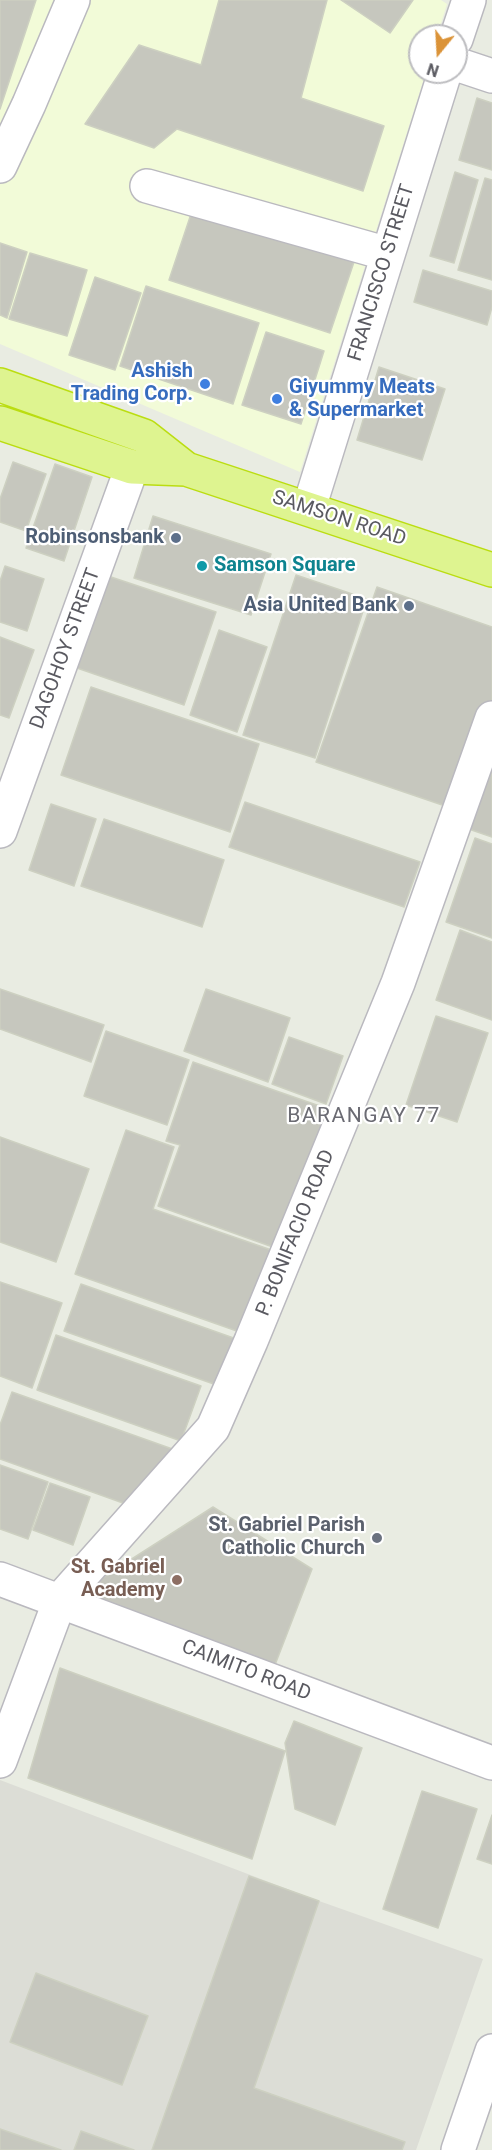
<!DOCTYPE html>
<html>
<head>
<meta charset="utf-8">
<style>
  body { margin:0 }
  #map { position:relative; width:492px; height:2150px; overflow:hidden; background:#e9ece2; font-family:Roboto,sans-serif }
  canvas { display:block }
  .north { position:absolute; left:408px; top:24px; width:60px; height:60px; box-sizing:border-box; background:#fff; border:2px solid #bdbdc0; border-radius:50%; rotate:198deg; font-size:16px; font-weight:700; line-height:24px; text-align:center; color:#5a5a61 }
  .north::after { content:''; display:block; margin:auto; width:21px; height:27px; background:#db9338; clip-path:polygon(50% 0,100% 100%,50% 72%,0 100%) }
</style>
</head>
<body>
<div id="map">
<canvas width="492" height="2150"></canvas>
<div class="north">N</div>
</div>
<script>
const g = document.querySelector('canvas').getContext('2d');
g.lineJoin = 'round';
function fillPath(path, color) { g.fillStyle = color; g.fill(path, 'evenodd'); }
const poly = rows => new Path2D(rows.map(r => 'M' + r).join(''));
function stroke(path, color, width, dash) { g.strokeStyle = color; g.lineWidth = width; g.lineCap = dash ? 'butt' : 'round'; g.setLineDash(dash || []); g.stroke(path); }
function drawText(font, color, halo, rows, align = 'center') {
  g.font = font + ' Roboto,sans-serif'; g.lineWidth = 4.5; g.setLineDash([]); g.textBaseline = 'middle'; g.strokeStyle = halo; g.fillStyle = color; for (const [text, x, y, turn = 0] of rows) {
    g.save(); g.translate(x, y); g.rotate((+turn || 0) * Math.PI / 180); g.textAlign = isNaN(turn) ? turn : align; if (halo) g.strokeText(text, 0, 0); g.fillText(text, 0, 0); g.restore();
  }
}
fillPath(poly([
  [0,0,441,0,447,4,437,36,420,36,420,72,426,72,300,472,0,344]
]), '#f2fbd8');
fillPath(poly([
  [0,1780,319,1901,483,1959,416,2150,0,2150]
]), '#dcddd6');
const building = poly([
  [0,0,36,0,0,109,0,0],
  [219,0,327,0,301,98,384,126,363,191,177,129,154,148,85,124,139,45,201,65,219,0],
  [341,0,413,0,390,33,341,0],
  [477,98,492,103,492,170,459,160,477,98],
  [455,172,478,180,454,263,430,256,455,172],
  [485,178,492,180,492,280,458,270,485,178],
  [194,205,355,259,330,333,169,280,194,205],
  [0,243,27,252,7,318,0,315,0,243],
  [30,253,87,270,67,336,9,319,30,253],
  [423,270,492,291,492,307,487,325,414,302,423,270],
  [95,277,141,293,115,370,69,355,95,277],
  [146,286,259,323,233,404,120,366,146,286],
  [266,332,324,351,301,424,242,405,266,332],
  [379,367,445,389,422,460,357,440,379,367],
  [13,462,46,474,26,531,0,522,0,499,13,462],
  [55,464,92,477,64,561,26,548,55,464],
  [153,516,271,554,251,615,134,578,153,516],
  [5,566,44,579,27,631,0,622,0,581,5,566],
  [296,575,367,599,315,758,243,735,296,575],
  [108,576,216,612,184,705,77,668,108,576],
  [377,587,492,627,492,701,454,809,316,762,377,587],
  [219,630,267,647,237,732,190,715,219,630],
  [0,637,34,650,9,718,0,715,0,637],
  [91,687,259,744,230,832,61,775,91,687],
  [492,734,492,837,460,826,492,734],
  [245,802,420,862,404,907,229,847,245,802],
  [51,804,96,819,74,886,29,870,51,804],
  [104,819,224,860,202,927,81,886,104,819],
  [475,838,492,844,492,938,446,922,475,838],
  [460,930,492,942,492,1020,436,1000,460,930],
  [0,989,104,1025,91,1062,0,1029,0,989],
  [206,989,290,1018,268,1082,184,1051,206,989],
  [436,1016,488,1033,457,1122,406,1105,436,1016],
  [106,1031,189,1060,167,1125,84,1096,106,1031],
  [289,1037,343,1056,326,1104,272,1084,289,1037],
  [193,1062,334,1111,284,1251,158,1206,180,1145,166,1141,193,1062],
  [126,1130,174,1147,153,1209,280,1253,251,1336,75,1274,126,1130],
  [0,1137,89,1169,56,1262,0,1242,0,1137],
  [0,1282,62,1303,32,1388,0,1376,0,1282],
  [81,1284,242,1341,225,1388,64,1331,81,1284],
  [56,1335,201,1386,181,1441,37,1390,56,1335],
  [12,1392,178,1451,123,1503,0,1459,0,1425,12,1392],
  [0,1465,48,1482,28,1539,0,1529,0,1465],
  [50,1483,90,1497,73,1545,33,1530,50,1483],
  [213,1507,312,1569,273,1670,77,1594,213,1507],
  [60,1668,285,1751,252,1859,28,1778,60,1668],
  [294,1721,362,1748,335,1825,295,1809,285,1743,294,1721],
  [422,1791,477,1809,438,1928,383,1909,422,1791],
  [492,1815,492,1864,477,1859,492,1815],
  [249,1876,319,1901,254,2088,405,2142,402,2150,152,2150,249,1876],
  [36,1973,148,2016,122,2085,10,2042,36,1973],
  [0,2129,61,2150,0,2150,0,2129],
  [81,2131,134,2150,74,2150,81,2131]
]);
fillPath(building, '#c6c7be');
stroke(building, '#cdd0c1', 1.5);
const minor = poly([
  [456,39,469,0],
  [456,64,492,76],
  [0,166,29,104,73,0],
  [147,186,388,254],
  [309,508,445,72],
  [0,831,132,467],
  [0,1579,492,1763],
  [0,1761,60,1600,213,1428,251,1341,398,983,492,718],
  [458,2150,492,2051]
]);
const highway = poly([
  [0,385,144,436,186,469],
  [0,423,132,467,186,469,492,570]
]);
stroke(minor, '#bab9bf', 36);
stroke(highway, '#bd1', 36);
stroke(minor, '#fff', 33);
stroke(highway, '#def490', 33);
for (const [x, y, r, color] of [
  [205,384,6,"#3f7fe0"],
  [277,399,6,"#3f7fe0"],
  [176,538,6,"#5c6f8a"],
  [202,566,6,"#0f9aa8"],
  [409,606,6,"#5c6f8a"],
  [377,1538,6,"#6b7280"],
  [177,1580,6,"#8d6e63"]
]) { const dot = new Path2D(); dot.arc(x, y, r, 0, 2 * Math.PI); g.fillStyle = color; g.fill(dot); stroke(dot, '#fff', 2); }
drawText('20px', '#5a5a61', '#fff', [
  ["FRANCISCO STREET",382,273,-73],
  ["SAMSON ROAD",339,519,18],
  ["DAGOHOY STREET",66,649,-70],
  ["P. BONIFACIO ROAD",296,1233,-68],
  ["CAIMITO ROAD",246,1671,21]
]);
drawText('bold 20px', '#366cbe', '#fff', [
  ["Ashish",193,372],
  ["Trading Corp.",193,395],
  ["Giyummy Meats",289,388,"left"],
  ["& Supermarket",289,411,"left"]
], 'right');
drawText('bold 20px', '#4e5e75', '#fff', [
  ["Robinsonsbank",164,538],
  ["Asia United Bank",397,606]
], 'right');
drawText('bold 20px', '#0d838f', '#fff', [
  ["Samson Square",214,566]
], 'left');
drawText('bold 20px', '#5b616d', '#fff', [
  ["St. Gabriel Parish",365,1526],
  ["Catholic Church",365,1549]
], 'right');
drawText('bold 20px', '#785e54', '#fff', [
  ["St. Gabriel",165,1568],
  ["Academy",165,1591]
], 'right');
g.letterSpacing = '1.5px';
drawText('21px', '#6b6b73', '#fff', [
  ["BARANGAY 77",364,1117]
]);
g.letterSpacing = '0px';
</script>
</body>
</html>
